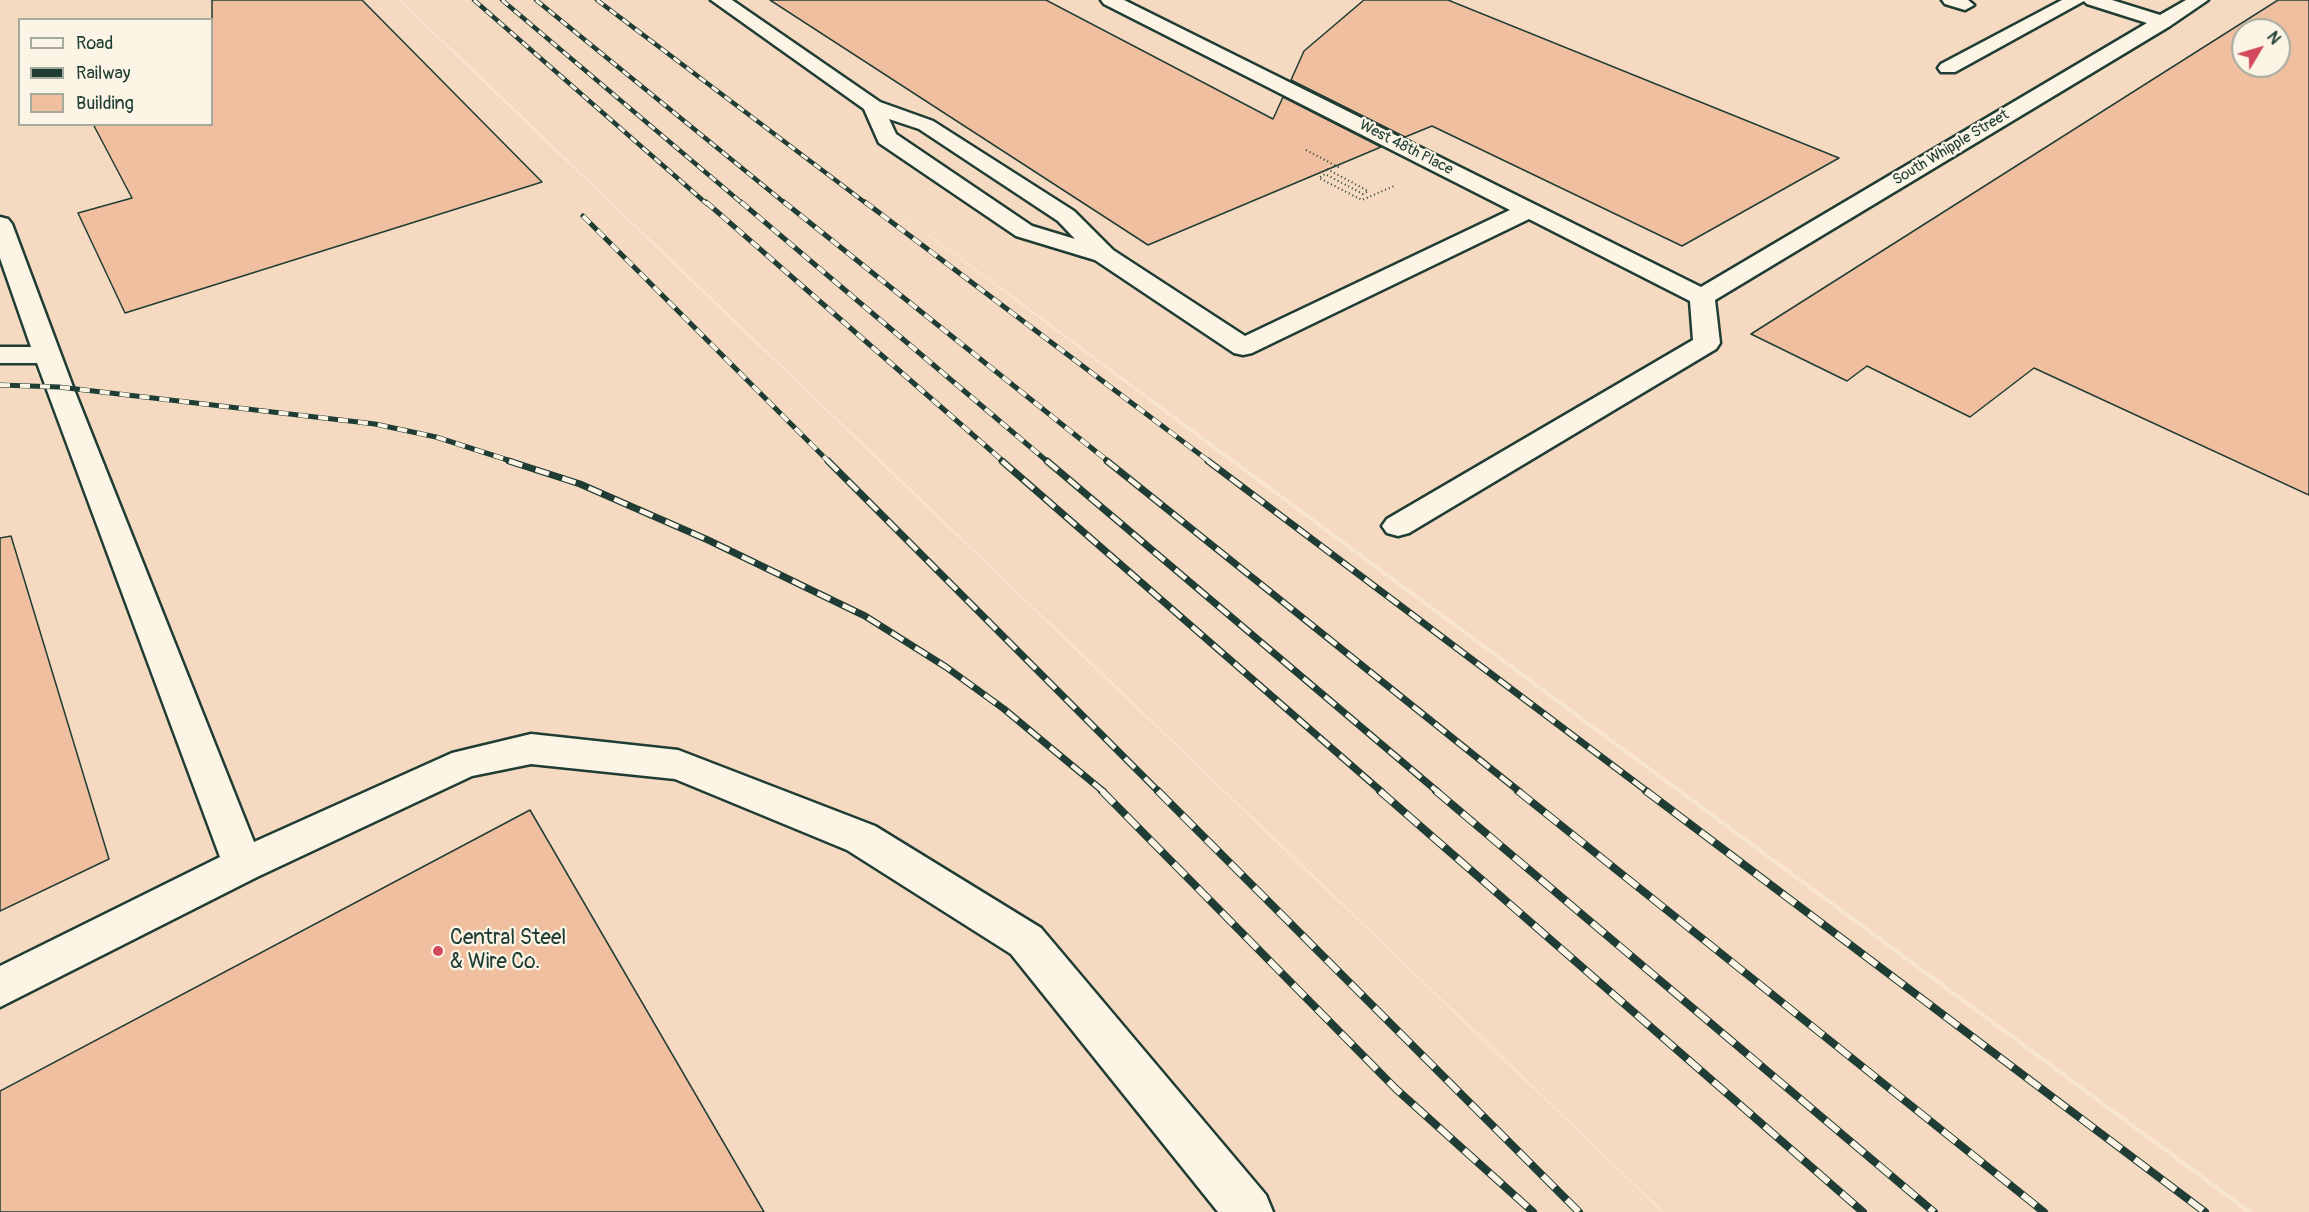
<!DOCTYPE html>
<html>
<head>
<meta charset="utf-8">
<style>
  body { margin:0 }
  #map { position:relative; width:2309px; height:1212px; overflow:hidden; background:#f8e5d0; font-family:Pangolin,sans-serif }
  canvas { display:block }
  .legend { position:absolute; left:18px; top:18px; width:195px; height:108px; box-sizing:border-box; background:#fcf5e5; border:2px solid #a4ab9e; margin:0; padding:8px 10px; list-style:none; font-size:18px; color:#1f3d34 }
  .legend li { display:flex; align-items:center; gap:12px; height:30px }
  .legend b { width:30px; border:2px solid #a4ab9e }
  .north { position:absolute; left:2231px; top:18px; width:60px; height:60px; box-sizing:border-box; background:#fcf5e5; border:2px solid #a4ab9e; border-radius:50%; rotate:52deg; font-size:16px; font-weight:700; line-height:24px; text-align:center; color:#1f3d34 }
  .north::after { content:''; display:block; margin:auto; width:21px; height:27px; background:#d1495b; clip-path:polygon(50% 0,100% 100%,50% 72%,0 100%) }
</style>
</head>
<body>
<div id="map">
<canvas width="2309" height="1212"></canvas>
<ul class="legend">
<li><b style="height:8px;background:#fcf5e5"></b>Road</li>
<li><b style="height:8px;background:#1f3d34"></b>Railway</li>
<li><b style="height:16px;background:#efbf9f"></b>Building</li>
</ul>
<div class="north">N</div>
</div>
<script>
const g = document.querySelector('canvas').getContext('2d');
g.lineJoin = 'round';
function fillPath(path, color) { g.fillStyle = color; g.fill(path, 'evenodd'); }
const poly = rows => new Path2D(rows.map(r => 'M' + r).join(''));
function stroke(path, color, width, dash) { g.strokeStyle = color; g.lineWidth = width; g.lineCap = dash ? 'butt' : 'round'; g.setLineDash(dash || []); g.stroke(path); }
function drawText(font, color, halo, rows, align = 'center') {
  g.font = font + ' Pangolin,sans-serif'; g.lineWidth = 4.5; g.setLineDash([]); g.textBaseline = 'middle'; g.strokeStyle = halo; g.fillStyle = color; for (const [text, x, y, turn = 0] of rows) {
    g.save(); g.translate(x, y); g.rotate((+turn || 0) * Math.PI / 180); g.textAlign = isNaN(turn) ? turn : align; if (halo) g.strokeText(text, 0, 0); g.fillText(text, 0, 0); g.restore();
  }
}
fillPath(poly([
  [0,0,398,0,1662,1212,0,1212],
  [20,20,212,20,212,124,20,124],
  [401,0,2309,0,2309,1212,2253,1212,824,157,1227,459,2246,1212,1664,1212],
  [2243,30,2279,30,2279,66,2243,66]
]), '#f5dac1');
const building = poly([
  [212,0,362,0,542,182,125,313,78,213,132,198,93,124,212,124,212,0],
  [770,0,1046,0,1273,119,1283,97,1381,147,1148,245,770,0],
  [1364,0,1448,0,1839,158,1682,246,1432,126,1405,137,1291,80,1304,51,1364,0],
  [2278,0,2309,0,2309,495,2034,368,1970,417,1867,366,1847,381,1751,334,2278,0],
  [2243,30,2279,30,2279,66,2243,66,2243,30],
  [11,536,109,859,0,911,0,538,11,536],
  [530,810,764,1212,0,1212,0,1091,530,810]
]);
fillPath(building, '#efbf9f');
stroke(building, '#1f3d34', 1.5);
const minor = poly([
  [711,0,732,0,880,102,933,121,1074,211,1113,250,1245,336,1510,210,1104,4,1101,0,1124,0,1701,287,2147,23,2087,4,2084,1,1955,72,1941,72,1938,68,1941,64,2062,0,2112,0,2160,15,2186,0,2208,0,2170,26,1715,300,1720,343,1716,349,1409,533,1398,536,1387,533,1382,526,1387,519,1693,340,1690,301,1529,219,1252,353,1243,355,1234,353,1095,260,1016,236,879,143,864,109,711,0],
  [889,119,919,129,1058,221,1075,239,1032,226,896,134,889,119],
  [1942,0,1968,0,1974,5,1965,10,1945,4,1942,0],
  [0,217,8,219,12,224,73,387,254,842,452,753,531,734,678,750,691,755,875,826,1041,928,1266,1195,1273,1212,1218,1212,1011,954,847,850,675,779,531,764,472,776,257,877,0,1007,0,966,220,857,37,363,0,363,0,347,31,347,0,258,0,217]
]);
stroke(minor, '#1f3d34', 5);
stroke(poly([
  [1306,150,1340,168],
  [1327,169,1368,191,1363,194,1325,174,1319,178,1362,200,1394,186]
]), '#1f3d34', 2, [1, 3]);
fillPath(minor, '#fcf5e5');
const railFar3 = poly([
  [474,0,707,204],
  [502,0,743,204],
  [536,0,786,204],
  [597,0,867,204]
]);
const railFar2 = poly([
  [706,202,1004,462],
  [741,202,1048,462],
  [784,202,1109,462],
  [865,202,1210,462],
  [583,216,829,462],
  [0,385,59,387,375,424,436,437,514,462]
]);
const railFar1 = poly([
  [509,461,580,484,708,540,865,616,946,667,1004,709,1104,792],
  [828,461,1159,792],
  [1002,461,1382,792],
  [1047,461,1438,792],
  [1107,461,1520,792],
  [1208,461,1648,792]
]);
const rail = poly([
  [1102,791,1396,1089,1533,1212],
  [1158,791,1579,1212],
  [1380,791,1863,1212],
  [1436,791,1934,1212],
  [1518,791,2044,1212],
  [1646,791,2205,1212]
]);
stroke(railFar3, '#1f3d34', 4.5);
stroke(railFar2, '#1f3d34', 5);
stroke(railFar1, '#1f3d34', 7);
stroke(rail, '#1f3d34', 8);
stroke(railFar3, '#fcf5e5', 3, [8]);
stroke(railFar2, '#fcf5e5', 4, [10]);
stroke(railFar1, '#fcf5e5', 4.5, [14]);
stroke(rail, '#fcf5e5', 6, [17]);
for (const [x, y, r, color] of [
  [438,951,6,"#d1495b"]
]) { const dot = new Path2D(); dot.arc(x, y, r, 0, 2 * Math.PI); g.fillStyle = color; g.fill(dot); stroke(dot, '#fcf5e5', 2); }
drawText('15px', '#1f3d34', '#fcf5e5', [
  ["West 48th Place",1406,148,27],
  ["South Whipple Street",1951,148,-31]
]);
drawText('21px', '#1f3d34', '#fcf5e5', [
  ["Central Steel",450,939],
  ["& Wire Co.",450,963]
], 'left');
</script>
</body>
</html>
